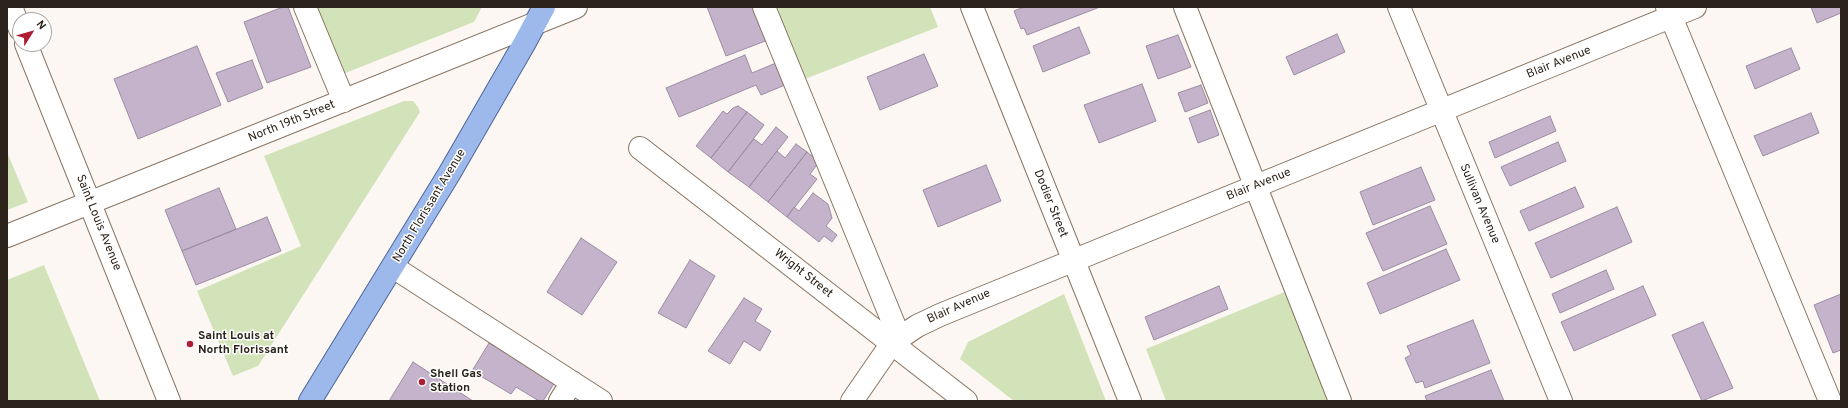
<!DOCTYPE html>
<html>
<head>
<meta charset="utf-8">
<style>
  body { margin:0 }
  #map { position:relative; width:1848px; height:408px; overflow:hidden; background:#fcf7f3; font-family:Overpass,sans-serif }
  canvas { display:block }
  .frame { position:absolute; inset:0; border:8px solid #2c241c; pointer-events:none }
  .north { position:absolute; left:12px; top:12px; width:40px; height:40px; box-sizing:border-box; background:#fff; border:1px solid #aba7a4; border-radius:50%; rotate:53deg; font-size:11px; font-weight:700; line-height:16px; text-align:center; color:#2c241c }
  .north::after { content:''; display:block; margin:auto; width:14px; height:18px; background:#b01c34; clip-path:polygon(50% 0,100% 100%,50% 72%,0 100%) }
</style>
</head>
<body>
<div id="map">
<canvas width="1848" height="408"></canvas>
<div class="frame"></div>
<div class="north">N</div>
</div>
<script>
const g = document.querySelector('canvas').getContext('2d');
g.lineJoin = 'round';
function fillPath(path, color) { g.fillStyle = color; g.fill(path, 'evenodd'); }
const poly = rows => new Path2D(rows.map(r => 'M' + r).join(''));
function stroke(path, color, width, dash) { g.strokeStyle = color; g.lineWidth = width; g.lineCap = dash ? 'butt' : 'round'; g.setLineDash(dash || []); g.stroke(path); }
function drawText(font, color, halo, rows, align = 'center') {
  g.font = font + ' Overpass,sans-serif'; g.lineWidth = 3; g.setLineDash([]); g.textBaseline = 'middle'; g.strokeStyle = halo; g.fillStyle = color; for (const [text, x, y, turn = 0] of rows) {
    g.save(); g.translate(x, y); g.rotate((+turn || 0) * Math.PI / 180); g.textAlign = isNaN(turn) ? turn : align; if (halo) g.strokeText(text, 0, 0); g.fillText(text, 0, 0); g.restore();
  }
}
fillPath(poly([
  [316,7,482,7,474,22,343,74],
  [776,7,930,7,938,27,805,79],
  [404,101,413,101,418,107,420,112,258,366,233,376,197,291,301,246,264,156],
  [7,152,28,202,7,210],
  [44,265,100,401,7,401,7,280],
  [1287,291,1328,401,1166,401,1146,349],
  [1064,294,1106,401,1014,401,960,359,968,342]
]), '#d2e3ba');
const building = poly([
  [283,7,288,7,311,67,267,83,244,22,283,7],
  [707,7,755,7,768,40,726,56,707,7],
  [1024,7,1100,7,1027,35,1024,28,1021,29,1014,11,1024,7],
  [1811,7,1841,7,1841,13,1817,23,1811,7],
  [1079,27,1090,53,1043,72,1033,46,1079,27],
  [1337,34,1345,52,1294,75,1286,57,1337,34],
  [1178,35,1191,67,1158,79,1146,46,1178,35],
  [197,46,221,105,138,139,114,79,197,46],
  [1791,48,1800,69,1755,89,1746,66,1791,48],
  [924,54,938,86,880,110,867,77,924,54],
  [745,55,752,73,776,63,785,85,761,95,756,85,679,117,666,88,745,55],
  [252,60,263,88,228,102,216,73,252,60],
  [1142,84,1156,121,1099,143,1084,105,1142,84],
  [1201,85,1208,103,1185,112,1178,93,1201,85],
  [738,106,747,112,711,158,696,146,723,111,727,114,733,108,738,106],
  [1210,110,1219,135,1198,143,1189,118,1210,110],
  [747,112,764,125,728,172,711,158,747,112],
  [1811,113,1819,133,1763,156,1754,136,1811,113],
  [1550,116,1556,131,1495,158,1489,142,1550,116],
  [776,127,788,137,749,187,728,172,754,139,762,145,776,127],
  [1558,142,1566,161,1510,186,1501,167,1558,142],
  [796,144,807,152,768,202,749,187,777,151,785,158,796,144],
  [807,152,819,162,810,174,817,179,787,217,768,202,807,152],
  [986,165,1001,201,938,227,923,190,986,165],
  [1421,167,1435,200,1373,225,1360,192,1421,167],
  [1575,187,1584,207,1529,231,1520,211,1575,187],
  [219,188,236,229,182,251,165,210,219,188],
  [813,193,828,204,832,218,826,226,837,235,832,242,824,236,819,242,787,217,794,207,799,211,813,193],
  [1430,206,1447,244,1383,271,1366,233,1430,206],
  [1617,207,1632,242,1551,278,1535,243,1617,207],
  [267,217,281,251,196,285,182,251,267,217],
  [581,238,617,262,582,315,547,292,581,238],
  [1446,249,1460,280,1380,314,1367,283,1446,249],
  [690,260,715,276,686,328,658,313,690,260],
  [1606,270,1614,289,1560,313,1552,294,1606,270],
  [1219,286,1228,309,1154,340,1145,317,1219,286],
  [1643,286,1656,315,1574,351,1561,322,1643,286],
  [1841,294,1841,350,1833,353,1814,305,1841,294],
  [744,298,762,309,755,321,771,331,760,351,744,341,730,364,708,351,744,298],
  [1473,320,1490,363,1425,388,1423,381,1416,383,1405,358,1411,355,1407,346,1473,320],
  [1703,322,1733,388,1702,401,1672,335,1703,322],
  [489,343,555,382,543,401,539,401,516,387,511,394,472,371,489,343],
  [413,362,473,401,389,401,413,362],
  [1491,370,1504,401,1427,401,1425,396,1491,370]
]);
fillPath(building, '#c4b3cb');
stroke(building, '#9c8ca3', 1);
const minor = poly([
  [11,7,20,29],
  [305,7,344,101],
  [764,7,900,339],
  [972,7,1130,401],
  [1185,7,1340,401],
  [1399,7,1561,401],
  [1667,7,1830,401],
  [26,44,169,401],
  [640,148,966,401],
  [7,236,576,7],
  [393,267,601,401],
  [560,401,572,382],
  [852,401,892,343,917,326,940,315,1695,7]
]);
const major = poly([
  [310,401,449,174,524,44,544,7]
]);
stroke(minor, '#897461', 24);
stroke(major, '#4b669b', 24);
stroke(minor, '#fff', 22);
stroke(major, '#9db9ec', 22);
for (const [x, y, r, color] of [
  [190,344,4,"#b01c34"],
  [422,382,4,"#b01c34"]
]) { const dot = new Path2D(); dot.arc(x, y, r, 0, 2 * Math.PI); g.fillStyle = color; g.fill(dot); stroke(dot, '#fff', 1.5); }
drawText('12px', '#2c241c', '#fff', [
  ["Blair Avenue",1559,63,-22],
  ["North 19th Street",292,122,-22],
  ["Blair Avenue",1259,185,-22],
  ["Dodier Street",1050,204,68],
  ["Sullivan Avenue",1479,204,67],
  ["North Florissant Avenue",430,206,-59],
  ["Saint Louis Avenue",98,223,68],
  ["Wright Street",803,274,38],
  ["Blair Avenue",959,307,-24]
]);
drawText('bold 12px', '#2c241c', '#fff', [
  ["Saint Louis at",198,337],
  ["North Florissant",198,351],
  ["Shell Gas",430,375],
  ["Station",430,389]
], 'left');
</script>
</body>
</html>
